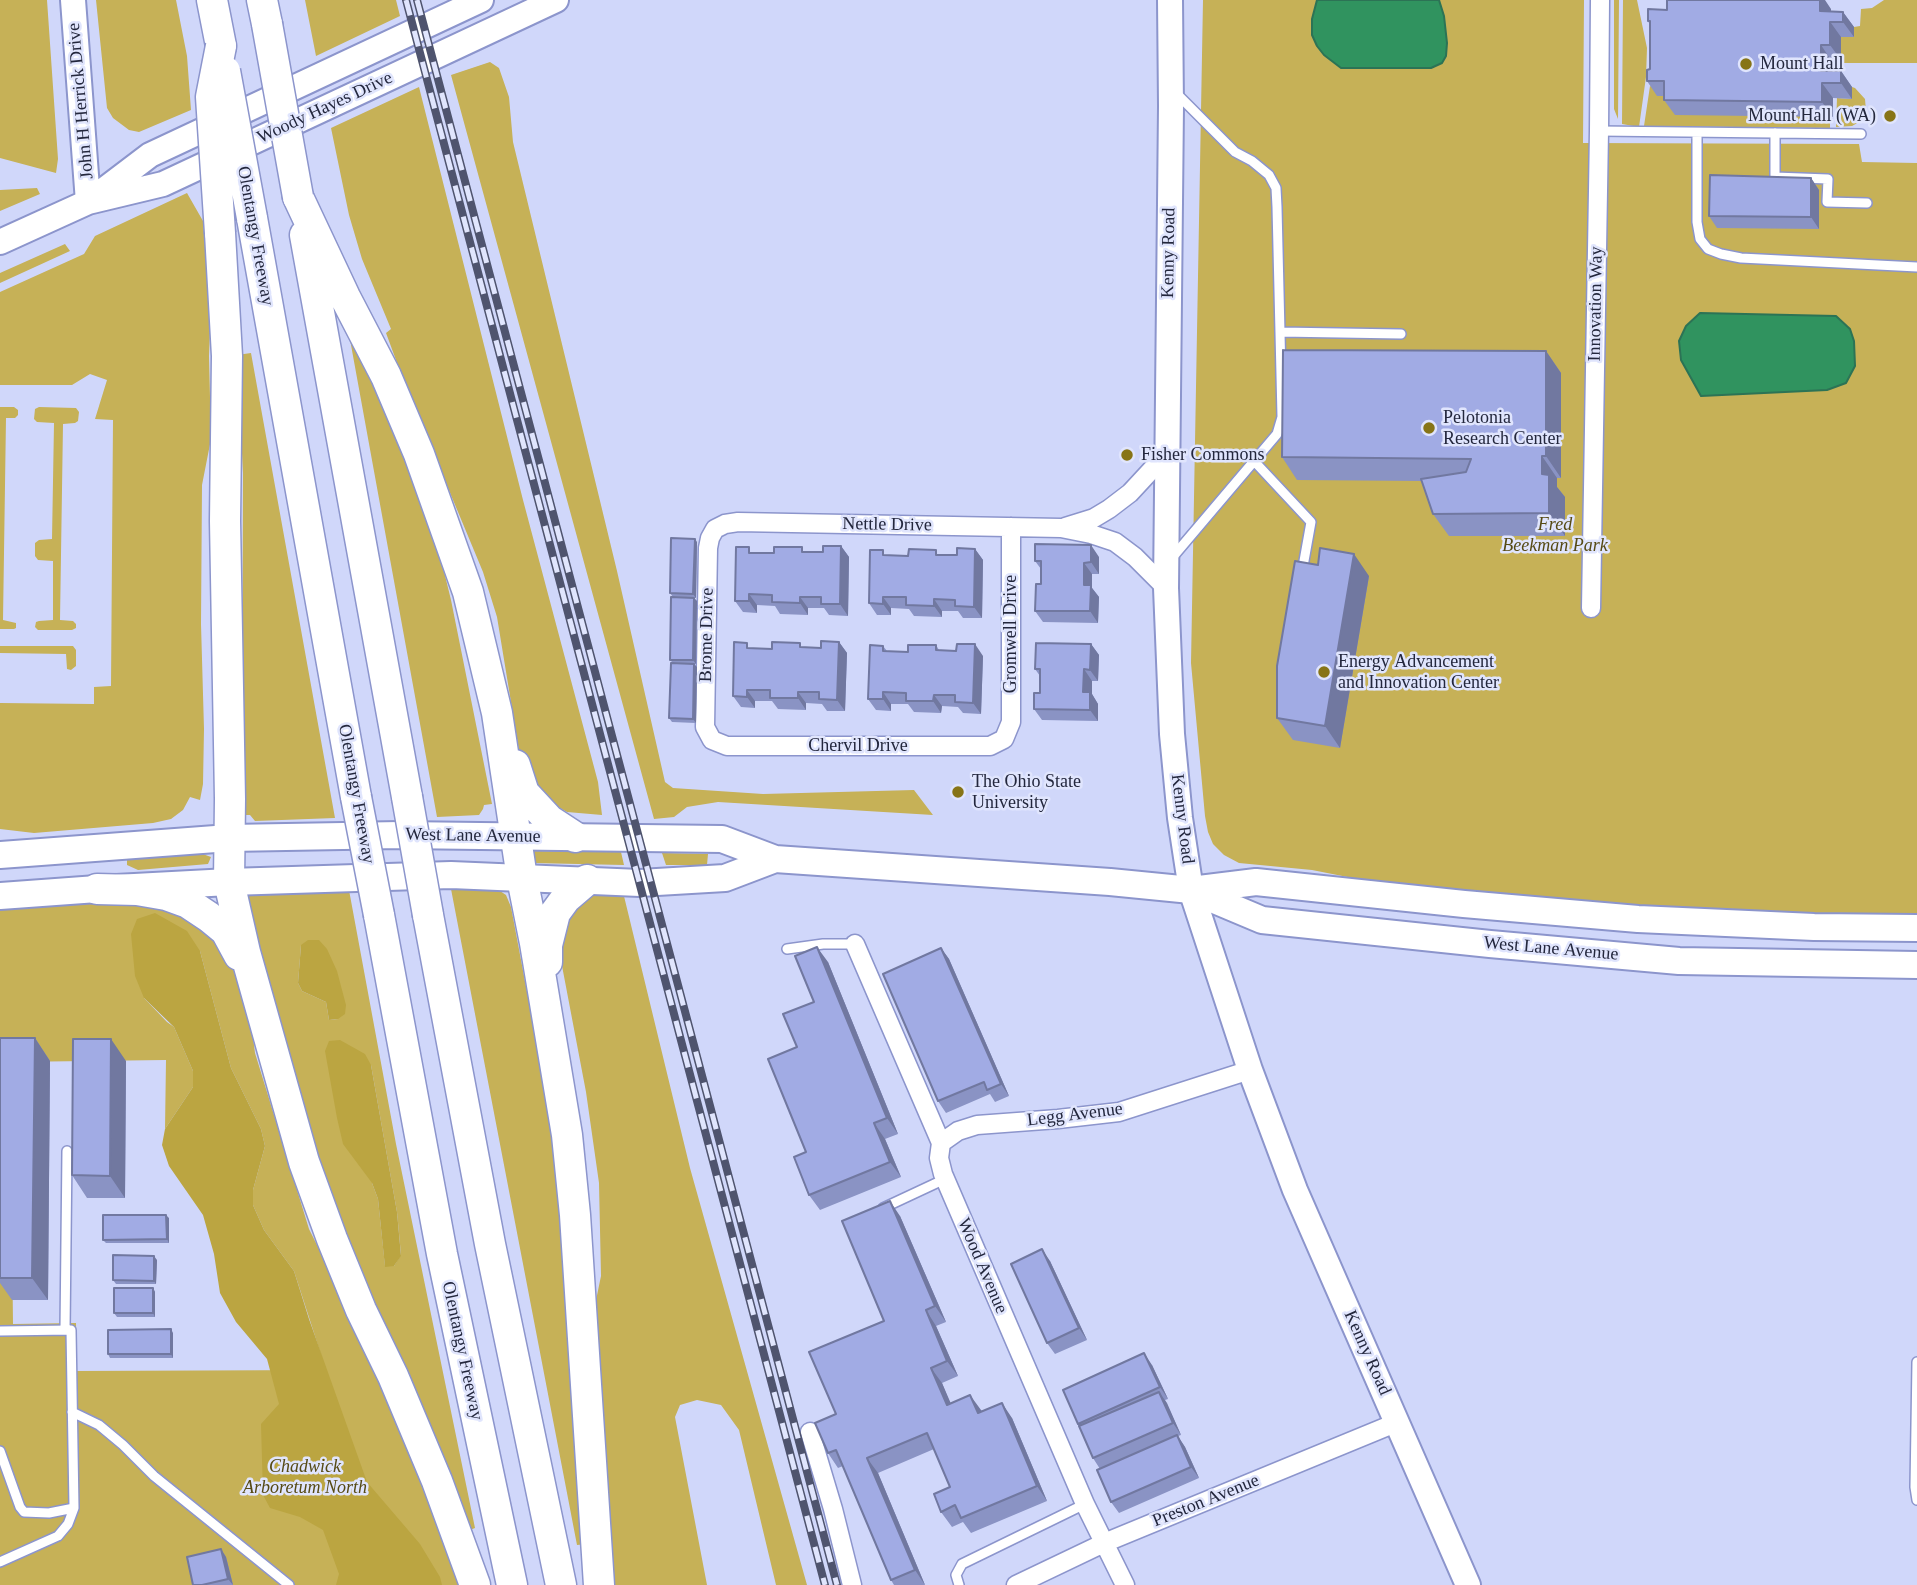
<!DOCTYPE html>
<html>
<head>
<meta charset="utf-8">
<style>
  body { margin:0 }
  canvas { display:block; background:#d0d7fa }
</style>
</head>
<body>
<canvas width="1917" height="1585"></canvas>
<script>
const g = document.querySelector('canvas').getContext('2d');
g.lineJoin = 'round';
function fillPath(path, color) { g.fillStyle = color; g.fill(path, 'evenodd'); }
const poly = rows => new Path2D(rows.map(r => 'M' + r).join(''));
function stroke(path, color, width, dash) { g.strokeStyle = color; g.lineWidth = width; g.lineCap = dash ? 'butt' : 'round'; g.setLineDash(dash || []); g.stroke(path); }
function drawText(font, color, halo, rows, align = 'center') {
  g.font = font + ' "Times New Roman",serif'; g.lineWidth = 5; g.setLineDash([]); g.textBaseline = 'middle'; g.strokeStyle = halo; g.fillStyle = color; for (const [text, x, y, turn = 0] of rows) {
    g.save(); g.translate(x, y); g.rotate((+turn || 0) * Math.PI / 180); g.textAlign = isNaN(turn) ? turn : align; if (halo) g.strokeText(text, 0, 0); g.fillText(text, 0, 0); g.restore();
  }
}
fillPath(poly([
  [0,0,47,0,58,159,56,173,0,158],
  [96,0,176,0,187,56,191,110,139,132,129,130,113,118,107,108],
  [305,0,396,0,400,16,316,56],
  [1203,0,1584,0,1583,143,1859,144,1862,162,1917,163,1917,914,1827,915,1593,904,1378,883,1312,870,1239,863,1224,855,1213,844,1208,832,1205,816,1191,663],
  [1614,0,1619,0,1618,119,1614,109],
  [1623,0,1637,0,1647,48,1646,77,1639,127,1622,124],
  [1884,0,1917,0,1917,63,1844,63,1843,67,1832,67,1831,60,1840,60,1841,37,1853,37,1854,27,1860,26,1861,9,1872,8],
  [490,62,499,68,509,97,513,142,617,571,665,782,673,788,763,794,914,790,933,815,718,802,687,807,674,817,654,819,451,75],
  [1650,86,1675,96,1830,117,1830,128,1644,126],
  [419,87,523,500,598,782,602,815,567,812,553,804,523,775,497,617,483,572,406,387,386,333,391,329,362,259,349,215,331,128],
  [1852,87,1855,88,1865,99,1866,111,1861,121,1852,126,1836,127,1837,98,1851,99],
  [37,188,40,194,0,211,0,190],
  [187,193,203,221,211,306,209,356,211,439,202,485,201,624,204,729,203,784,200,800,190,797,183,810,171,819,153,823,34,833,0,829,0,703,94,704,94,687,111,686,113,420,95,419,107,380,90,374,72,385,0,385,0,292,84,254,95,236],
  [65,244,70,251,0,283,0,273],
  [347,323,369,365,438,547,451,600,492,804,484,805,483,809,479,815,437,817],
  [251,353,335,818,255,821,250,815,242,815,243,473,237,355],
  [0,407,14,407,18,410,18,415,15,418,6,418,3,620,16,623,16,628,14,629,0,629],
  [39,407,76,408,79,412,78,421,75,423,63,424,60,620,73,621,76,624,76,628,72,630,38,630,35,627,36,622,39,621,53,620,53,561,38,560,35,556,35,543,39,540,52,539,54,423,37,422,34,419,35,409],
  [0,646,73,646,76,650,76,666,71,670,67,669,66,654,0,653],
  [530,851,621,852,624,865,532,863],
  [200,853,211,857,208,864,138,870,127,865,127,860,130,858],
  [662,853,708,854,707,865,666,865],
  [451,889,500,891,506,895,511,907,548,1103,555,1156,562,1218,587,1544,577,1545],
  [349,890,396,1144,475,1528,467,1531,339,1236,246,899,249,894],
  [301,945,338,1019,329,1020,326,1002,302,991,298,983],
  [371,1065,397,1212,401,1255,394,1266,385,1266,378,1199,372,1183],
  [623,892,690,1168,807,1585,776,1585,739,1430,721,1405,697,1400,680,1405,675,1417,707,1585,613,1585,595,1305,601,1276,599,1183,586,1092,559,950,570,907,584,897],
  [135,899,171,906,225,946,248,997,255,1053,309,1229,345,1301,373,1370,410,1444,462,1585,0,1585,0,908],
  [200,951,231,1068,261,1129,265,1146,253,1190,253,1205,264,1230,294,1271,326,1370,77,1371,76,1323,13,1324,10,1062,166,1060,165,1129,193,1087,193,1071,174,1027,167,1022,144,998]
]), '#c6b157');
fillPath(poly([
  [155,913,187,931,200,951,231,1068,261,1129,265,1146,253,1190,253,1205,264,1230,294,1271,309,1319,367,1482,420,1544,440,1577,442,1585,336,1585,339,1574,323,1530,300,1517,270,1508,263,1495,261,1424,279,1404,267,1359,236,1322,220,1293,214,1254,203,1215,169,1166,162,1145,165,1129,193,1087,193,1071,174,1027,144,998,135,976,131,934,137,919],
  [308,940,319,940,327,949,337,971,346,1005,345,1014,338,1019,329,1020,326,1002,302,991,298,983,301,945],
  [340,1040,365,1054,371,1065,397,1212,401,1256,394,1266,385,1267,378,1199,372,1183,343,1144,337,1118,325,1051,329,1041]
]), '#bba541');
const water = poly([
  [1317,0,1439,0,1444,16,1447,43,1446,56,1442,63,1431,68,1341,68,1324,55,1317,46,1312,35,1312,19,1317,0],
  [1700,313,1836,316,1850,329,1854,341,1855,366,1846,383,1827,390,1701,396,1681,360,1679,341,1686,326,1700,313]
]);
fillPath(water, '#30935f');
stroke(water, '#2c7355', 2);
const lane = poly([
  [1599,131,1861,134],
  [1697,133,1697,222,1700,239,1708,249,1721,254,1741,258,1917,267],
  [1775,133,1775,177,1828,179,1827,202,1867,203],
  [1280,332,1401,334],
  [1254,461,1311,522,1302,572],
  [1171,559,1277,434,1282,417,1277,207,1276,188,1269,175,1252,161,1235,152,1176,93],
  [787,949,823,944,855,944],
  [883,1208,945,1179],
  [65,1330,67,1151],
  [0,1331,71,1330,74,1508,68,1524,58,1536,0,1562],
  [1917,1362,1915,1487,1917,1500],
  [72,1412,99,1425,123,1445,154,1476,289,1585],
  [0,1451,20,1507,24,1512,49,1513,74,1508],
  [959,1585,956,1575,962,1564,1085,1504]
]);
const street = poly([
  [1011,527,1011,722,1004,739,990,746,727,746,712,740,705,727,708,548,710,538,715,529,725,524,738,522,1061,528,1091,534,1115,542,1135,557,1166,588],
  [1065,527,1094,518,1109,509,1130,493,1168,452],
  [1591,608,1599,131,1600,0],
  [855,944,941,1143,939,1158,943,1174,1085,1504,1125,1585],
  [941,1143,958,1131,977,1125,1058,1119,1119,1112,1250,1070],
  [810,1432,833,1509,852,1585],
  [1016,1585,1104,1543,1398,1422]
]);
const secondary = poly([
  [73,0,88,202],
  [1170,0,1171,106,1166,588,1172,734,1180,818,1191,890,1250,1070,1295,1190,1468,1585],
  [96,196,150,155,481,0],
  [0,242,88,202,163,184,556,0]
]);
const primary = poly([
  [0,855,229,838,400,835,722,839,775,859,1110,882,1191,890,1256,882,1464,904,1638,919,1814,927,1917,928],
  [1193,891,1262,920,1490,944,1679,961,1917,965],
  [0,896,97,889,229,882,451,875,640,883,725,878,775,859]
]);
const highway = poly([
  [212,0,221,46],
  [262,0,267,24],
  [298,197,345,297,386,376,419,454,468,592,497,713,522,878,535,943,567,1135,575,1215,599,1585],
  [252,218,356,797],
  [220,233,227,356,225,521,230,799,229,882,245,952,304,1162,332,1239,361,1310,393,1376,437,1481,475,1585],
  [305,235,407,797],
  [515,765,524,793,549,820,575,837],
  [97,889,137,890,166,895,188,903,209,917,226,931,239,955],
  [379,915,442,1254,512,1585],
  [428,915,490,1244,561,1585],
  [547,962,547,945,555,913,566,898,587,880]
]);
stroke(lane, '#8c95cc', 12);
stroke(street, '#8c95cc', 21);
stroke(secondary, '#8c95cc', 28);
stroke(primary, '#8c95cc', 30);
stroke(highway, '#8c95cc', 33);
stroke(lane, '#fff', 9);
stroke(street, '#fff', 18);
stroke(secondary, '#fff', 24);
stroke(primary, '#fff', 26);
stroke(highway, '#fff', 30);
const rail = poly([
  [406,0,825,1585],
  [417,0,837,1585]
]);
stroke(rail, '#4f546e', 8);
stroke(rail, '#e0e5fd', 5, [16]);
const highwayBridge = poly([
  [267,24,298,197],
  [225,71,252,218],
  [220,233,211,97,221,46],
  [356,797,379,915],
  [407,797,428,915]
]);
stroke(highwayBridge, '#8c95cc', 33, []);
stroke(highwayBridge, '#fff', 30);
fillPath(poly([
  [1831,9,1831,11,1843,12,1854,27,1854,37,1841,37,1841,60,1831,60,1831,71,1841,71,1852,87,1852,99,1833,98,1833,117,1675,115,1664,100,1664,96,1657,96,1647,81,1650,69,1650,25,1648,21],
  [1811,178,1819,190,1819,229,1717,228,1709,216],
  [1546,351,1561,373,1561,478,1557,478,1557,487,1565,497,1565,536,1449,536,1433,514,1422,481,1297,480,1282,457],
  [697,542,696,598,684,597,694,598,697,601,696,664,694,664,697,667,696,723,672,722,669,718,673,663,670,660,673,597,670,593],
  [841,546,849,557,848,616,829,615,824,608,808,608,808,615,780,614,775,606,757,605,757,613,743,612,735,601,753,553,823,552],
  [975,549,983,560,982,618,963,618,958,611,942,611,942,617,914,616,909,609,891,608,891,615,877,615,869,603,887,556,957,555],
  [1099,557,1099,574,1092,574,1092,588,1099,597,1098,623,1043,622,1035,611,1041,584,1041,569,1035,561],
  [1369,576,1340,748,1293,740,1277,718],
  [839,642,847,653,845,711,827,711,822,704,806,703,806,710,778,709,772,701,755,701,755,708,741,707,733,696,751,648,821,648],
  [1091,644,1099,655,1098,681,1092,681,1092,694,1098,704,1098,721,1042,720,1034,709,1040,693,1040,676,1035,669],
  [936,645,939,650,983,656,981,714,963,713,958,707,942,706,941,713,914,712,908,704,891,704,891,711,876,710,868,699,883,646,887,651,908,652],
  [941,948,949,959,1009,1096,995,1102,990,1094,946,1113,938,1101],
  [828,962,898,1134,885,1139,901,1177,820,1210,809,1195,797,1047],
  [0,1038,35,1038,50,1061,48,1300,12,1300,0,1283],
  [126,1061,125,1198,87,1198,72,1175],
  [900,1216,946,1322,936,1326,958,1376,942,1383,950,1403,1012,1418,1047,1501,971,1533,963,1522,952,1527,941,1512,950,1487,934,1449,878,1473,925,1585,894,1585,891,1580,843,1466,838,1468,828,1453,836,1414,884,1321],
  [169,1218,169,1243,106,1243,103,1240],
  [157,1260,156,1284,116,1284,113,1280],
  [1050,1261,1087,1340,1055,1354,1047,1343],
  [153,1288,155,1292,155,1317,117,1317,114,1313],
  [173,1333,173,1358,110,1358,108,1354],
  [1152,1365,1168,1399,1165,1400,1181,1435,1178,1436,1185,1447,1199,1478,1119,1513,1111,1502,1100,1469,1093,1458,1078,1424],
  [221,1549,226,1557,233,1585,193,1585]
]), '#8a93c4');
fillPath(poly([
  [1820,0,1825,0,1831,9,1831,23,1841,37,1841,60,1830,45,1820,11],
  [1843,12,1854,27,1854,37,1843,22],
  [1821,45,1831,60,1831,83,1821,71],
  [1841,71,1852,87,1852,99,1841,83],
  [1822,83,1833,98,1833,117,1822,102],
  [1811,178,1819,190,1819,229,1811,217],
  [1546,351,1561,373,1561,478,1546,456],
  [1542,456,1557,478,1557,487,1565,497,1565,536,1549,513,1542,474],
  [695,539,697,542,696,598,693,594],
  [1091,545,1099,557,1099,574,1091,562],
  [841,546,849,557,848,616,840,604],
  [975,549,983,560,982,618,974,607],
  [1354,554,1369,576,1340,748,1325,726],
  [1084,563,1092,574,1092,588,1099,597,1098,623,1090,611,1084,585],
  [749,594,757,605,757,613,749,601],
  [800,597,808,608,808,615,800,603],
  [883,597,891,608,891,615,883,604],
  [694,598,697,601,696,664,693,660],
  [934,599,942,611,942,617,934,606],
  [839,642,847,653,845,711,837,700],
  [975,644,983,656,981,714,973,703],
  [1091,644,1099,655,1098,681,1090,670],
  [694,664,697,667,696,723,693,719],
  [1084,669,1092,681,1092,694,1098,704,1098,721,1090,710,1083,692],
  [747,690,755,701,755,708,747,697],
  [798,692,806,703,806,710,798,698],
  [883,692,891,704,891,711,883,699],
  [934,695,942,706,941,713,933,701],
  [817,947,828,962,898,1134,887,1118],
  [941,948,949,959,1009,1096,1001,1084],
  [35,1038,50,1061,48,1300,32,1278],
  [111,1039,126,1061,125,1198,110,1176],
  [874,1123,885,1139,901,1177,890,1162],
  [890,1201,900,1216,946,1322,935,1306],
  [166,1215,169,1218,169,1243,167,1239],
  [1042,1249,1050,1261,1087,1340,1079,1328],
  [154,1256,157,1260,156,1284,154,1281],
  [153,1288,155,1292,155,1317,153,1313],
  [926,1310,936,1326,958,1376,947,1361],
  [171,1329,173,1333,173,1358,171,1354],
  [1144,1353,1152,1365,1168,1399,1160,1387],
  [931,1368,942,1383,958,1420,947,1405],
  [1159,1392,1167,1403,1181,1435,1173,1423],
  [970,1395,981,1410,989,1428,978,1413],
  [1002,1403,1012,1418,1047,1501,1037,1486],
  [1177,1435,1185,1447,1199,1478,1191,1467],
  [867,1458,878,1473,925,1585,915,1570],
  [221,1549,226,1557,233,1585,228,1579]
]), '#7178a0');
const building = poly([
  [1667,0,1820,0,1820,11,1843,12,1843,22,1830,22,1830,45,1821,45,1821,71,1841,71,1841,83,1822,83,1822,102,1664,100,1664,81,1647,81,1647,70,1650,69,1650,21,1648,21,1648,9,1667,10,1667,0],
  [1710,175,1811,178,1811,217,1709,216,1710,175],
  [1283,350,1546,351,1546,456,1542,456,1542,474,1549,475,1549,513,1433,514,1421,479,1466,472,1471,459,1282,457,1283,350],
  [671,538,695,539,693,594,670,593,671,538],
  [1035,544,1091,545,1091,562,1084,563,1084,585,1091,585,1090,611,1035,611,1036,584,1041,584,1041,561,1035,561,1035,544],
  [823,546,841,546,840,604,821,604,821,597,800,597,800,603,772,602,772,595,749,594,749,601,735,601,736,547,749,547,749,553,774,553,774,547,802,547,802,552,823,552,823,546],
  [957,548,975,549,974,607,955,606,955,600,934,599,934,606,906,605,906,597,883,597,883,604,869,603,870,550,883,550,883,555,908,556,909,549,936,550,936,555,957,555,957,548],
  [1320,548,1354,554,1325,726,1277,718,1277,666,1295,561,1318,565,1320,548],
  [671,597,694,598,693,660,670,660,671,597],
  [821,641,839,642,837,700,819,699,819,692,798,692,798,698,770,698,770,690,747,690,747,697,733,696,734,642,747,643,747,648,772,649,772,642,800,643,800,647,821,648,821,641],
  [1036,643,1091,644,1090,670,1084,669,1083,692,1090,692,1090,710,1034,709,1034,693,1040,693,1040,669,1035,669,1036,643],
  [957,644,975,644,973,703,955,702,955,695,934,695,933,701,906,701,906,693,883,692,883,699,868,699,870,645,883,646,883,651,908,652,908,645,936,645,936,650,956,651,957,644],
  [671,663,694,664,693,719,669,718,671,663],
  [817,947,887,1118,874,1123,890,1162,809,1195,794,1157,806,1152,768,1059,797,1047,783,1014,814,1002,795,956,817,947],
  [941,948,1001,1084,987,1090,984,1082,938,1101,883,974,941,948],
  [0,1038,35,1038,32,1278,0,1278,0,1038],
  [73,1039,111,1039,110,1176,72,1175,73,1039],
  [890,1201,935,1306,926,1310,947,1361,931,1368,947,1405,970,1395,978,1413,1002,1403,1037,1486,961,1518,955,1505,941,1512,934,1494,950,1487,927,1433,867,1458,915,1570,891,1580,836,1450,828,1453,815,1423,836,1414,809,1352,884,1321,842,1221,890,1201],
  [103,1215,166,1215,167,1239,103,1240,103,1215],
  [1042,1249,1079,1328,1047,1343,1011,1264,1042,1249],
  [113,1255,154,1256,154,1281,113,1280,113,1255],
  [114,1288,153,1288,153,1313,114,1313,114,1288],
  [171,1329,171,1354,108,1354,108,1330,171,1329],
  [1144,1353,1160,1387,1078,1424,1063,1390,1144,1353],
  [1159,1392,1173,1423,1093,1458,1079,1426,1159,1392],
  [1177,1435,1191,1467,1111,1502,1097,1470,1177,1435],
  [221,1549,228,1579,202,1585,193,1585,187,1557,221,1549]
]);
fillPath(building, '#a1abe4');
stroke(building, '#7178a0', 2);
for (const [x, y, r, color] of [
  [1746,64,7,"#877416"],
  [1890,116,7,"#877416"],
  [1429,428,7,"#877416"],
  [1127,455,7,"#877416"],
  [1324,672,7,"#877416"],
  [958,792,7,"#877416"]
]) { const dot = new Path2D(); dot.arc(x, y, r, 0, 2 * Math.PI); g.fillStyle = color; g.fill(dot); stroke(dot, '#e0e5fd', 2.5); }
drawText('18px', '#23273d', '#e0e5fd', [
  ["Mount Hall",1760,64],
  ["Mount Hall (WA)",1876,116,"right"],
  ["Pelotonia",1443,418],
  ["Research Center",1443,439],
  ["Fisher Commons",1141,455],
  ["Energy Advancement",1338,662],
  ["and Innovation Center",1338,683],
  ["The Ohio State",972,782],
  ["University",972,803]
], 'left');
drawText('18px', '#23273d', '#e0e5fd', [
  ["John H Herrick Drive",81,101,-95],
  ["Woody Hayes Drive",325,108,-25],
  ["Olentangy Freeway",255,236,80],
  ["Kenny Road",1169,253,-89],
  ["Innovation Way",1596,304,-89],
  ["Nettle Drive",887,525,1],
  ["Gromwell Drive",1011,634,-90],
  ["Brome Drive",707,635,-89],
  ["Chervil Drive",858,746],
  ["Olentangy Freeway",356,794,80],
  ["Kenny Road",1182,819,83],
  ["West Lane Avenue",473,836,1],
  ["West Lane Avenue",1551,949,5],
  ["Legg Avenue",1075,1115,-7],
  ["Wood Avenue",982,1266,67],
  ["Olentangy Freeway",462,1351,78],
  ["Kenny Road",1367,1353,66],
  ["Preston Avenue",1206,1501,-22]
]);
drawText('italic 18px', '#564a14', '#e0e5fd', [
  ["Fred",1555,525],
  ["Beekman Park",1555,546],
  ["Chadwick",305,1467],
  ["Arboretum North",305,1488]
]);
</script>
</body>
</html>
